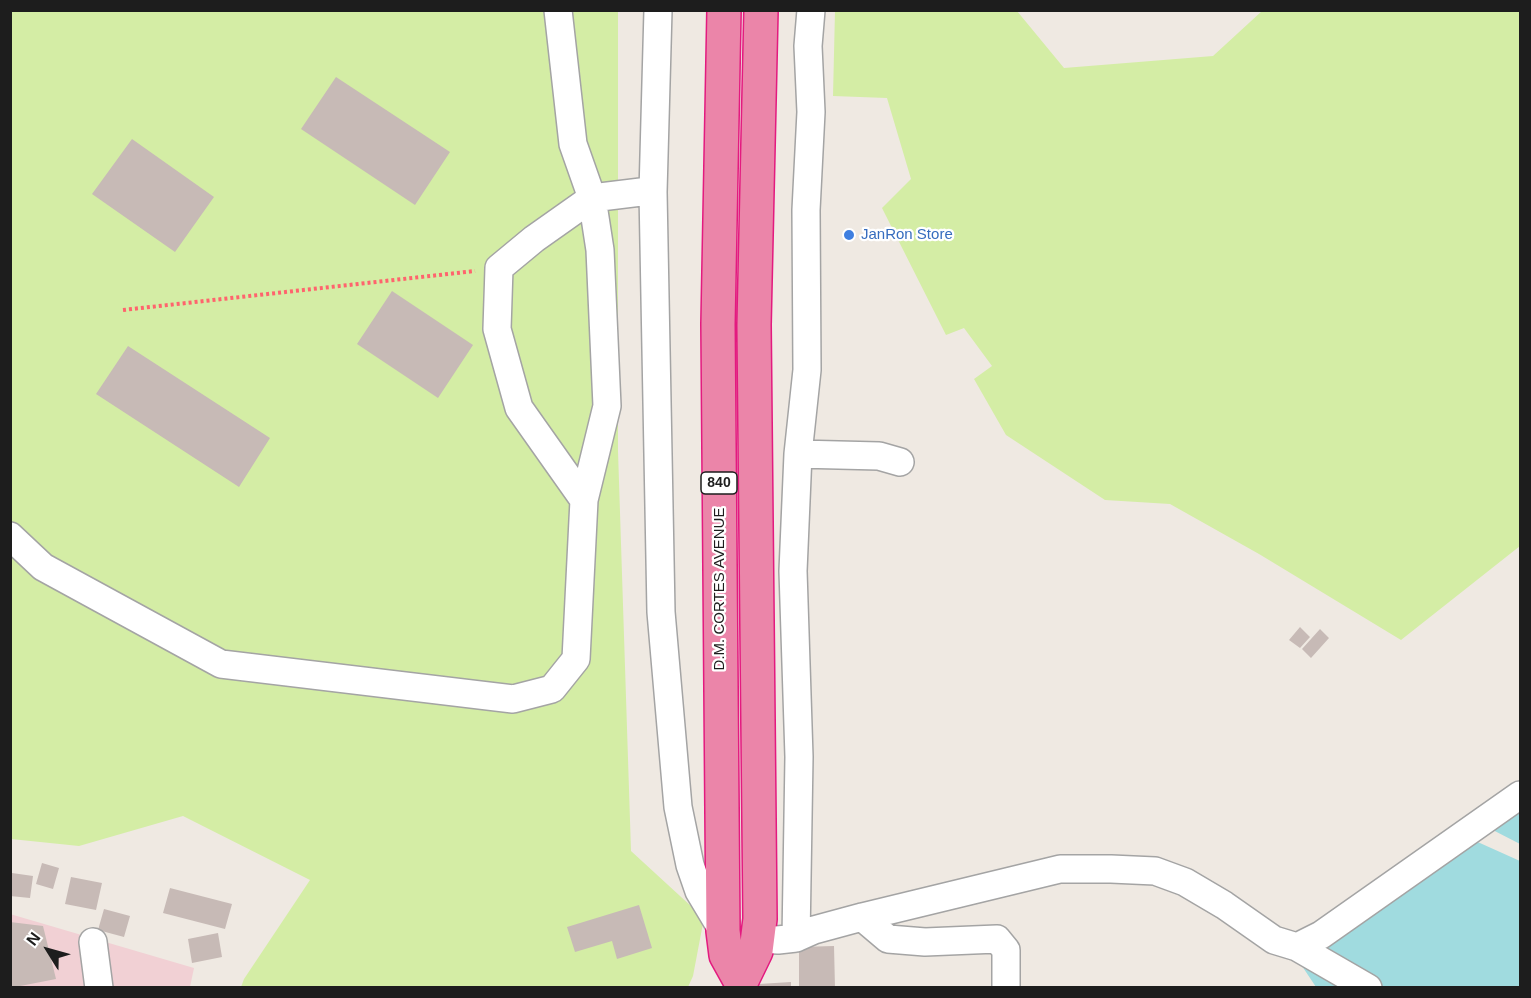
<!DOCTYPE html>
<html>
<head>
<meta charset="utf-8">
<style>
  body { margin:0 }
  #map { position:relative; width:1531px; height:998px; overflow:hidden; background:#efe9e2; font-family:Arial,sans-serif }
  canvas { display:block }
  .frame { position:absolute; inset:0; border:12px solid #1d1d1d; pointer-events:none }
  .north { position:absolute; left:18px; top:920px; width:60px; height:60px; -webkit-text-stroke:4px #fff; paint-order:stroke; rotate:307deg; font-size:16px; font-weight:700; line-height:24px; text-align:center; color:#1d1d1d }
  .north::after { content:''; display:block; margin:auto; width:21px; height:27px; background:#1d1d1d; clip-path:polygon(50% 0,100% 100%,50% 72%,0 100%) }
</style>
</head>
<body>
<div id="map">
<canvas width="1531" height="998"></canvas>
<div class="frame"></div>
<div class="north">N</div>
</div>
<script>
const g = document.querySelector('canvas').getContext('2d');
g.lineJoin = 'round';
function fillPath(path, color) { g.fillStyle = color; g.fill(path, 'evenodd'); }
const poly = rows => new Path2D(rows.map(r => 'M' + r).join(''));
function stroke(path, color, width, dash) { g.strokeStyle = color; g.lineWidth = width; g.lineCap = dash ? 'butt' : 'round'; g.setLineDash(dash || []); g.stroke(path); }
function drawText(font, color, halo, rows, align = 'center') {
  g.font = font + ' Arial,sans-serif'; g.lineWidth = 4.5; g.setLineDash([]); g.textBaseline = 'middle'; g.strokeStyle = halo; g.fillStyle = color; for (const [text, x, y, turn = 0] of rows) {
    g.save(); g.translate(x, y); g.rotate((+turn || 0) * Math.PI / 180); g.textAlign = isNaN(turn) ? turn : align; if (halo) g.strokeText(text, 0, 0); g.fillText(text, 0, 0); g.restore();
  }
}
fillPath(poly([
  [10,914,194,968,190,987,11,987]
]), '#f1d0d4');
fillPath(poly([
  [11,11,618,11,618,451,631,851,704,918,693,976,688,987,241,987,244,979,310,880,183,816,79,846,11,839],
  [835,11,1017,11,1064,68,1213,56,1262,11,1520,11,1520,546,1401,640,1259,554,1170,504,1105,500,1006,435,974,379,992,366,964,328,946,335,882,208,911,179,887,98,833,96]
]), '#d4eda5');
fillPath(poly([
  [1520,802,1520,844,1485,826],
  [1471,839,1520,861,1520,987,1316,987,1300,963]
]), '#a0dbdf');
fillPath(poly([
  [336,77,450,152,415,205,301,129],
  [132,139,214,197,175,252,92,194],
  [392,291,473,345,438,398,357,344],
  [128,346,270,438,239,487,96,394],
  [1300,627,1310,637,1300,648,1289,640],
  [1320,629,1329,638,1311,658,1302,649],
  [42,863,59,868,53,889,36,884],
  [12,873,33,876,30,898,10,896],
  [71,877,102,883,96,910,65,904],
  [170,888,232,904,225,929,163,913],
  [639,905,652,948,617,959,612,941,575,952,567,927],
  [104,909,130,916,124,937,98,930],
  [10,922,43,926,56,979,10,988],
  [218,933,222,957,192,963,188,939],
  [834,946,835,988,799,988,799,947],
  [791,982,791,988,759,988,759,984]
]), '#c7bab6');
const minor = poly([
  [558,10,573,144,592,198,641,192,653,192],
  [658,10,653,192,661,612,678,807,690,865,699,891,723,931],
  [798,454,879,456,900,462],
  [10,536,43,567,221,664,513,699,552,689,576,659,584,500,519,408,497,329,499,268,534,239,592,198,600,250,607,406,584,500],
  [862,917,888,939,925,942,997,939,1006,950,1006,988],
  [796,938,799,757,793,571,798,454,807,370,806,210,811,112,808,46,811,10],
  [758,939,778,940,796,938,814,930,862,917,1060,869,1111,869,1155,871,1185,882,1224,905,1274,940,1297,947,1321,935,1520,795],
  [93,942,99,988],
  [1297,947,1368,988]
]);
const highway = poly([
  [724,10,718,324,723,931,726,955,741,982],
  [741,988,741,982,756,951,760,919,754,325,761,10]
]);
stroke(minor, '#a4a4a4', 30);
stroke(highway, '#e31a7f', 36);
stroke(poly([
  [123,310,475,271]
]), '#ff646d', 4, [3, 3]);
stroke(minor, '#fff', 27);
stroke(highway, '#eb85a9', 33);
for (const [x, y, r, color] of [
  [849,235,6,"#3f7fe0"]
]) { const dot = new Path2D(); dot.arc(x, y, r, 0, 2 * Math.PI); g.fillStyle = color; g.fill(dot); stroke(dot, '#fff', 2); }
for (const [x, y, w] of [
  [719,483,36]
]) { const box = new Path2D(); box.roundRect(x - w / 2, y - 11, w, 22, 4.5); g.fillStyle = '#fff'; g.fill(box); stroke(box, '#1d1d1d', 1.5); }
drawText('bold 14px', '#1d1d1d', null, [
  ["840",719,483]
]);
drawText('15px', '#366cbe', '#fff', [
  ["JanRon Store",861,235]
], 'left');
drawText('15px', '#1d1d1d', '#fff', [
  ["D.M. CORTES AVENUE",720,589,-90]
]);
</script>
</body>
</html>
